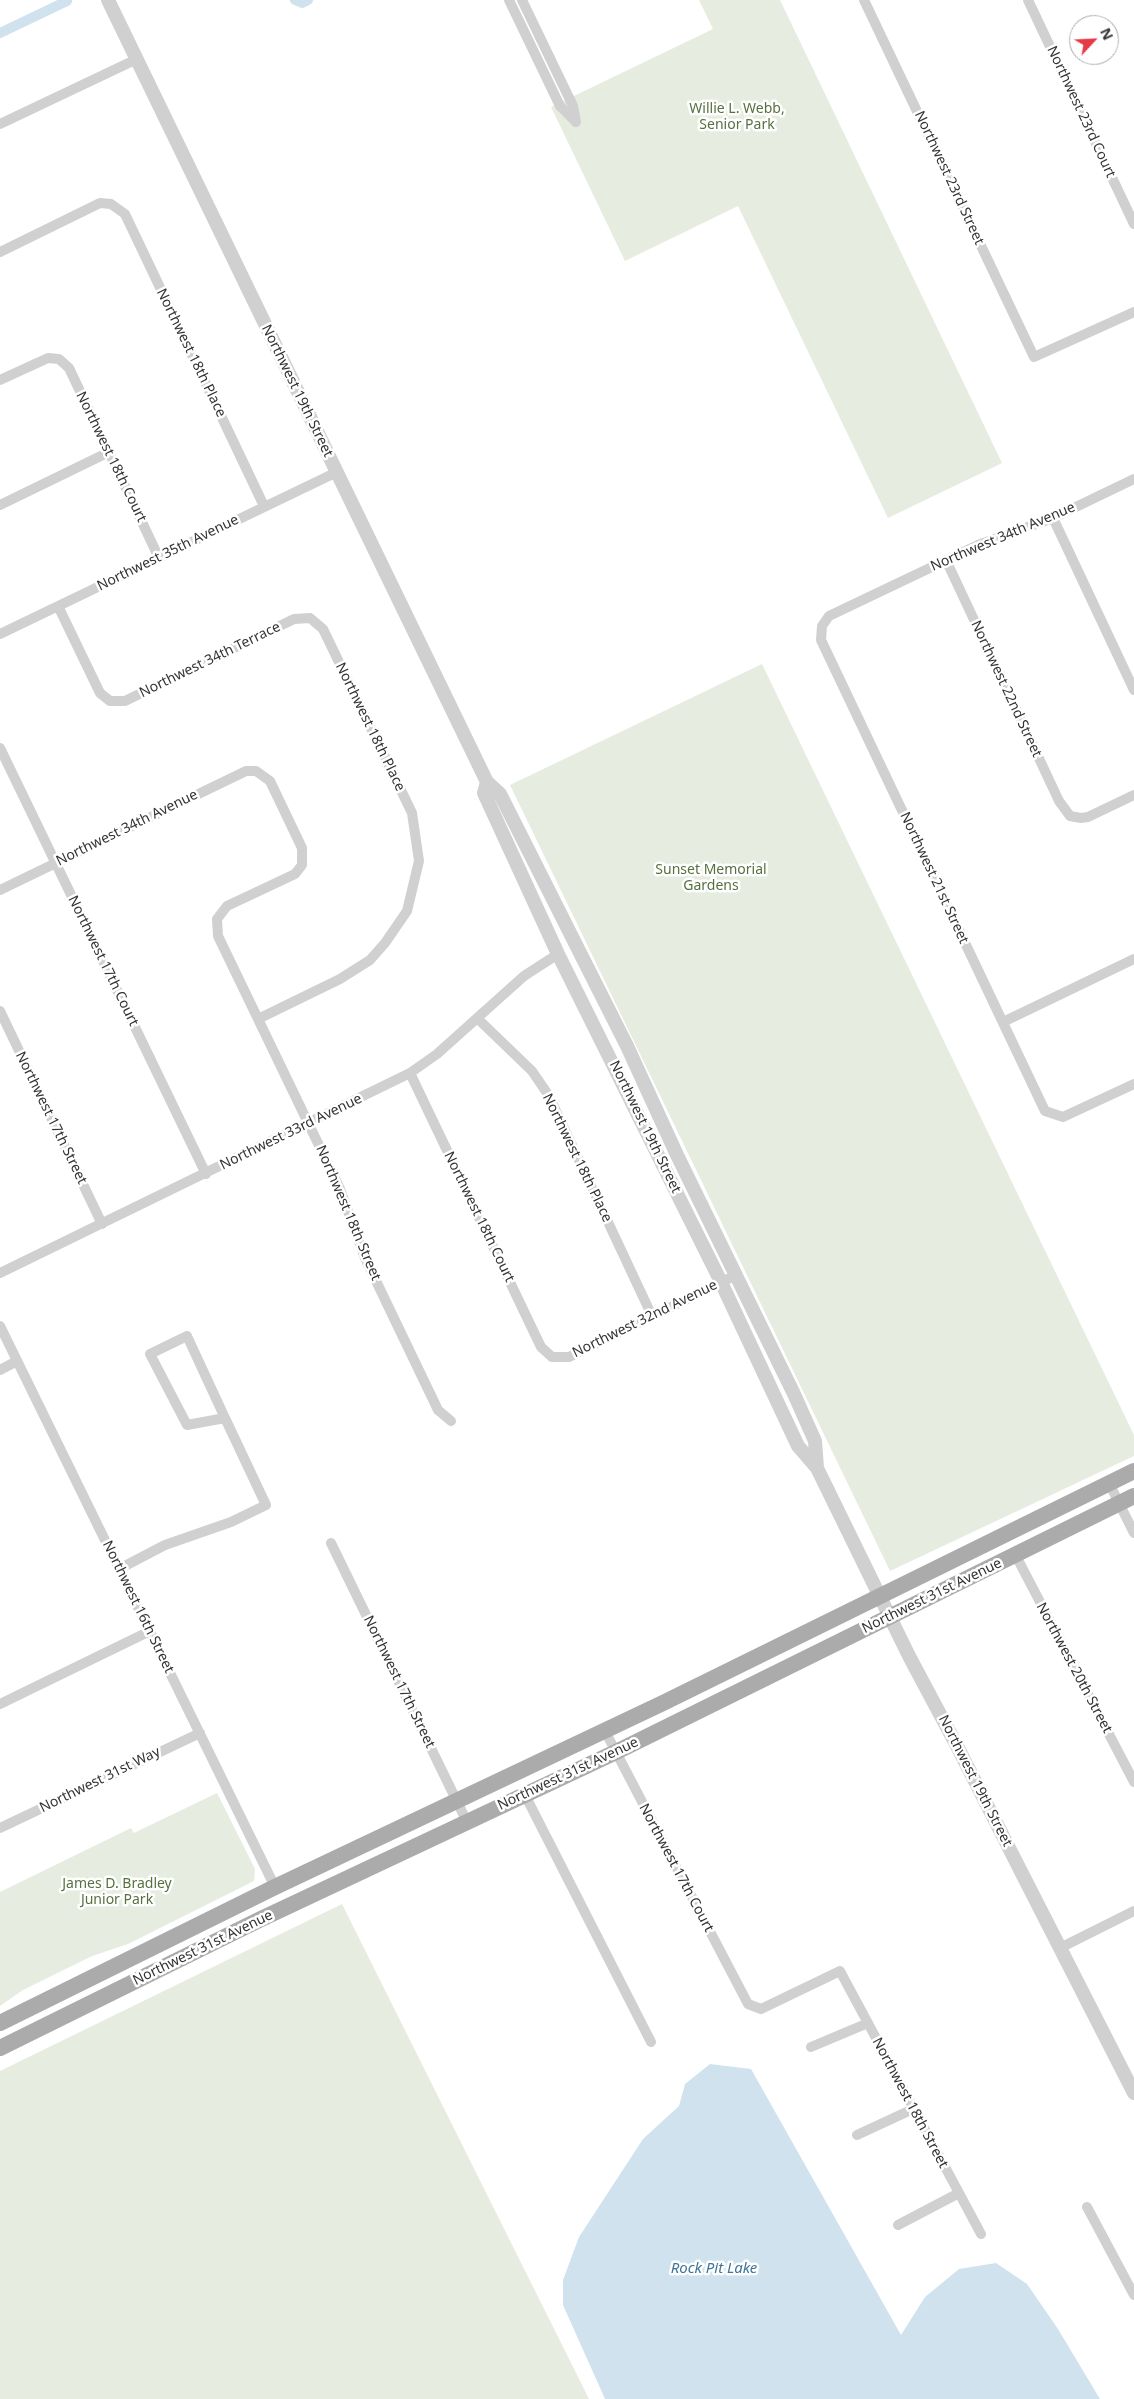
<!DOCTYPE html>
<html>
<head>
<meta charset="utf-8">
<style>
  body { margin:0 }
  #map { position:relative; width:1134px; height:2399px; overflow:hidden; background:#fff; font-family:"Noto Sans",sans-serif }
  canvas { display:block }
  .north { position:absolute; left:1069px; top:15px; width:50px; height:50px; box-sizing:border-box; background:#fff; border:1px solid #adadad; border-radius:50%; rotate:65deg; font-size:14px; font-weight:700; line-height:20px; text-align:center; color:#333 }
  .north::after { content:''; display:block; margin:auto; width:18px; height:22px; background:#e63946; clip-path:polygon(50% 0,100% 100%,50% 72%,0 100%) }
</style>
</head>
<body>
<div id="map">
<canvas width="1134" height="2399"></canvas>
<div class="north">N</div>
</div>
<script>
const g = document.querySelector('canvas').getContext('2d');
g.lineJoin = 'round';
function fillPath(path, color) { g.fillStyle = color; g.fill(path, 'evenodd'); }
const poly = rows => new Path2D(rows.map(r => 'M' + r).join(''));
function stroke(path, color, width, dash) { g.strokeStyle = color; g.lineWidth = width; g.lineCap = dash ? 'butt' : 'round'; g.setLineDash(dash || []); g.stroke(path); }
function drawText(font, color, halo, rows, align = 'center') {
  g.font = font + ' "Noto Sans",sans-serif'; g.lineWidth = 5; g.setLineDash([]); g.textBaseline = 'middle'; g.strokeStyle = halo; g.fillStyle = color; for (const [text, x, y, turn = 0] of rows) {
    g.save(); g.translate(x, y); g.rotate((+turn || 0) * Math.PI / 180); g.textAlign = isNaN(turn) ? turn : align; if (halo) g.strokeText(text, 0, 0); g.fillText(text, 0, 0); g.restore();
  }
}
fillPath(poly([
  [699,0,780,0,1002,463,888,518,738,206,625,261,551,107,713,29],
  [762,664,1134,1435,1134,1456,890,1571,510,785],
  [217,1793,255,1869,254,1881,128,1944,92,1956,23,1990,0,2006,0,1892,131,1828,134,1833],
  [342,1904,589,2399,0,2399,0,2071]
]), '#e6ecdf');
fillPath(poly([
  [710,2064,751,2069,901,2335,925,2297,959,2269,996,2263,1027,2284,1058,2329,1100,2399,605,2399,563,2305,563,2280,579,2237,643,2139,679,2106,685,2084]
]), '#cfe2ee');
stroke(poly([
  [295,0,302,3,308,0],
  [0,33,67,1]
]), '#cfe2ee', 10);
stroke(poly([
  [509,0,560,106,576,122],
  [522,0,573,106,576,122],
  [864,0,1034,357,1134,312],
  [1028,0,1134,224],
  [0,124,137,59],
  [0,252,100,203,111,204,125,214,264,506],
  [0,380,48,358,59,359,69,368,159,558],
  [1134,479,1053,518,978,545,829,616,822,626,821,640,1045,1111,1063,1117,1134,1084],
  [0,505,109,452],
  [1053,518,1134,690],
  [946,560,1059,801,1070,816,1081,818,1088,817,1134,795],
  [58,606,100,693,110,701,125,701,294,619,310,618,323,629,412,813,419,861,407,911,385,943,370,960,340,979,258,1019],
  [0,634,337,472],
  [0,748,206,1174],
  [0,890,246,771,256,771,270,781,302,848,302,865,295,874,227,906,217,919,218,936,340,1189,365,1258,438,1410,451,1421],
  [0,1011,102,1224],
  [477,1018,532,1071,549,1096,652,1316],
  [1003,1022,1134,959],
  [410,1073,541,1347,552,1357,569,1357,736,1275],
  [0,1273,410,1073,437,1054,524,976,558,954],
  [0,1326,275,1887],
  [187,1336,225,1418,187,1425,150,1354,187,1336],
  [0,1370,17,1361],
  [1109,1483,1134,1533],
  [331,1543,467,1822],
  [1015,1554,1134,1782],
  [119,1569,165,1545,231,1522,266,1505,225,1418],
  [0,1704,150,1631],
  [605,1731,748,2004,761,2009,840,1971,981,2234],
  [525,1795,651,2042],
  [0,1828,200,1733],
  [1060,1948,1134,1911],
  [811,2047,868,2023],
  [857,2135,913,2109],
  [1087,2207,1134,2295],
  [898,2225,959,2193]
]), '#d0d0d0', 10);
stroke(poly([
  [108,0,487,782,500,794,627,1046,677,1155,794,1394,815,1441,817,1468],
  [487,782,484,793,558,954,721,1282,798,1446,817,1468,909,1656,957,1746,1134,2093]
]), '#d0d0d0', 14);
stroke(poly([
  [0,2023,275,1887,663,1703,1134,1471],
  [0,2048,261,1919,616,1752,1134,1496]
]), '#ababab', 16);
drawText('14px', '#56703f', '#fff', [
  ["Willie L. Webb,",737,109],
  ["Senior Park",737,125],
  ["Sunset Memorial",711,870],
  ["Gardens",711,886],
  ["James D. Bradley",117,1884],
  ["Junior Park",117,1900]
]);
drawText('14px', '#333', '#fff', [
  ["Northwest 23rd Court",1081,112,65],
  ["Northwest 23rd Street",949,178,65],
  ["Northwest 18th Place",191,353,64],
  ["Northwest 19th Street",297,391,64],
  ["Northwest 18th Court",111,457,64],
  ["Northwest 34th Avenue",1003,537,-23],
  ["Northwest 35th Avenue",168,553,-26],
  ["Northwest 34th Terrace",210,660,-26],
  ["Northwest 22nd Street",1006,689,65],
  ["Northwest 18th Place",370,727,64],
  ["Northwest 34th Avenue",127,828,-26],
  ["Northwest 21st Street",934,878,65],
  ["Northwest 17th Court",103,961,64],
  ["Northwest 17th Street",51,1118,64],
  ["Northwest 19th Street",645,1127,64],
  ["Northwest 33rd Avenue",291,1132,-26],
  ["Northwest 18th Place",577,1158,64],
  ["Northwest 18th Street",348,1213,67],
  ["Northwest 18th Court",479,1217,64],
  ["Northwest 32nd Avenue",645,1319,-26],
  ["Northwest 31st Avenue",932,1596,-26],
  ["Northwest 16th Street",138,1607,64],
  ["Northwest 20th Street",1074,1668,62],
  ["Northwest 17th Street",399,1682,64],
  ["Northwest 31st Avenue",568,1774,-25],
  ["Northwest 31st Way",100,1780,-26],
  ["Northwest 19th Street",975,1781,63],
  ["Northwest 17th Court",676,1868,62],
  ["Northwest 31st Avenue",203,1948,-26],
  ["Northwest 18th Street",910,2103,62]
]);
drawText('italic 15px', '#3f7597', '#fff', [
  ["Rock Pit Lake",714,2269]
]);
</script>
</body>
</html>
